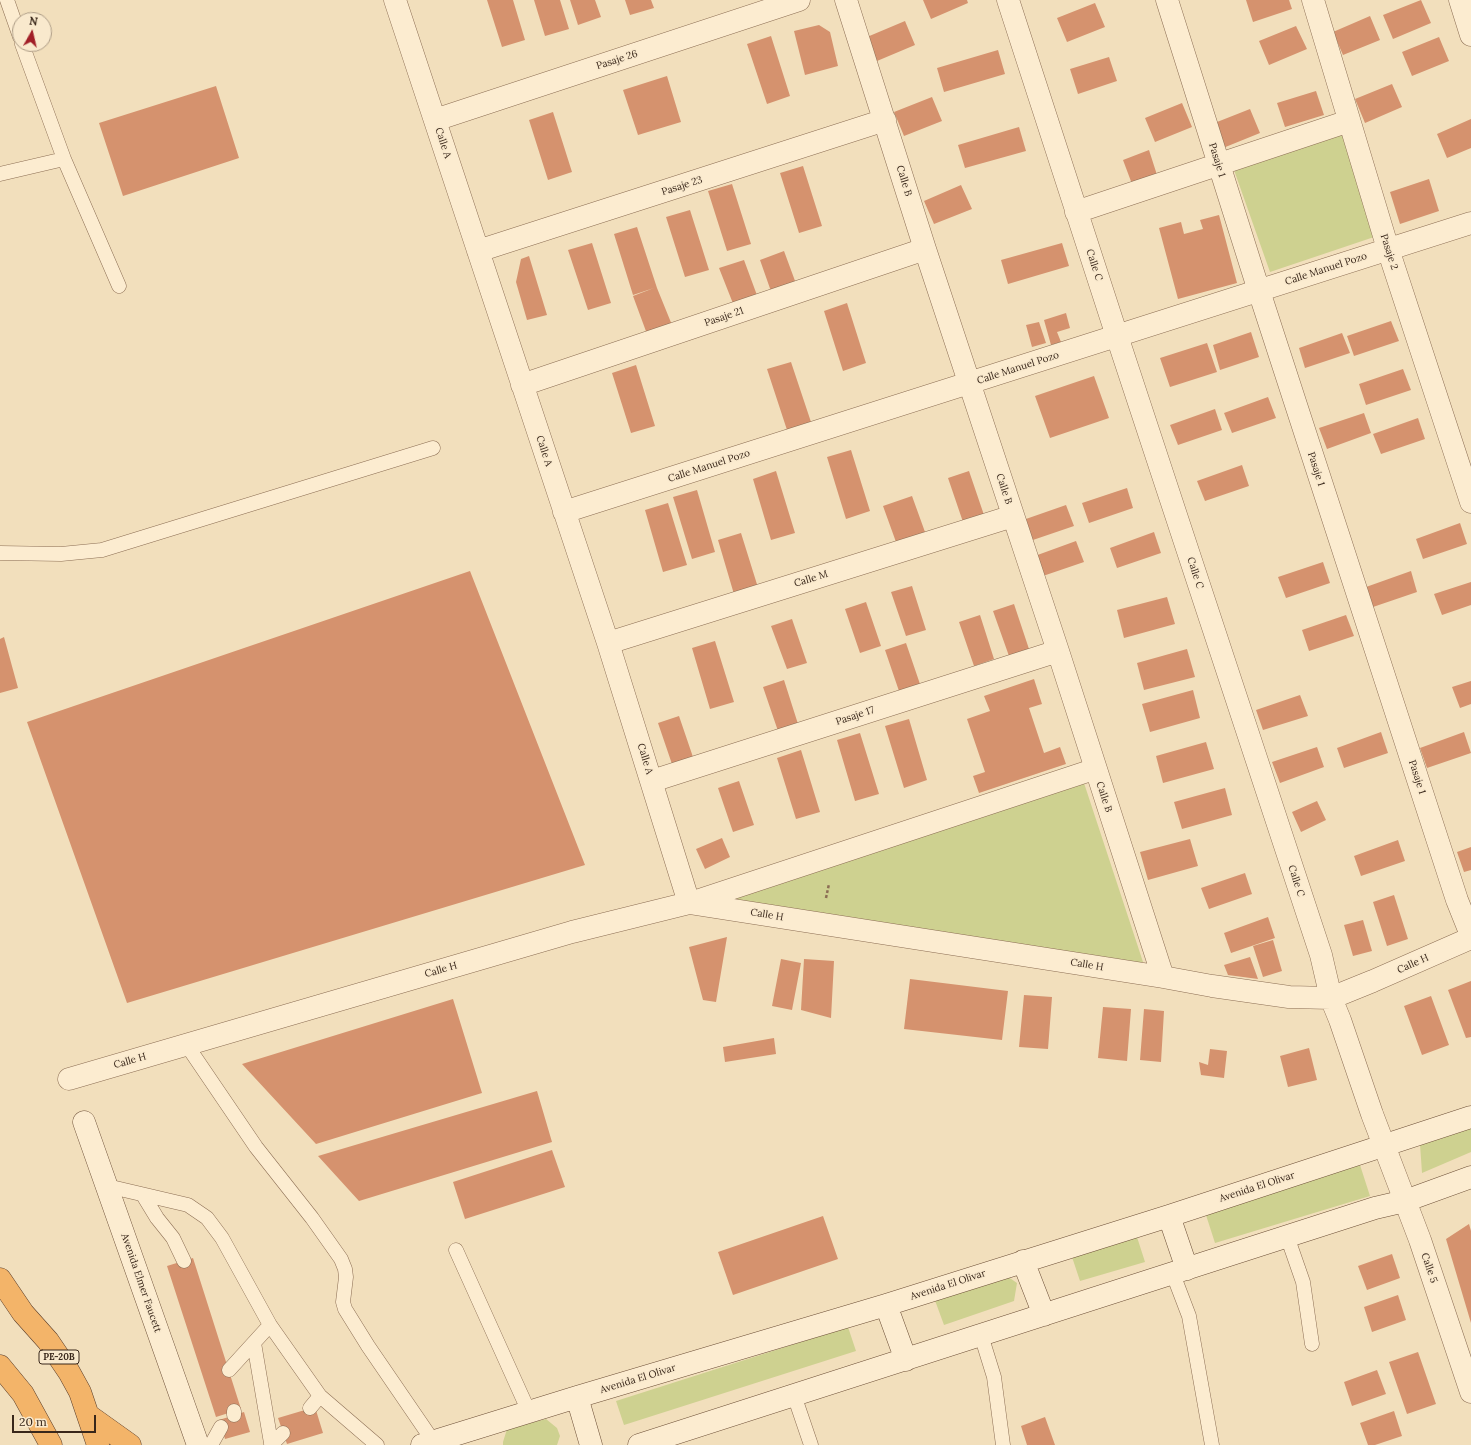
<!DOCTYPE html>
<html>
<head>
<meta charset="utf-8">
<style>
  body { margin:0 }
  #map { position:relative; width:1471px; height:1445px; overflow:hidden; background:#f2dfbc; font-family:Lora,serif }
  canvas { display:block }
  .north { position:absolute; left:12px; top:12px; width:40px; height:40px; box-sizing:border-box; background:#f9e9cd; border:1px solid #ac9b85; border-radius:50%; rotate:8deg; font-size:11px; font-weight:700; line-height:16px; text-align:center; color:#39271a }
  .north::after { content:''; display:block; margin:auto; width:14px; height:18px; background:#a11e27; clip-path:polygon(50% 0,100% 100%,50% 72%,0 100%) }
  .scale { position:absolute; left:12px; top:1415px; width:84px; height:18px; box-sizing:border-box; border:2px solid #39271a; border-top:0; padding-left:5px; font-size:12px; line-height:14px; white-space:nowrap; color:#39271a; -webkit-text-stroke:3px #f9e9cd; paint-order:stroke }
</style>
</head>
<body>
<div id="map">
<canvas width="1471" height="1445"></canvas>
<div class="north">N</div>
<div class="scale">20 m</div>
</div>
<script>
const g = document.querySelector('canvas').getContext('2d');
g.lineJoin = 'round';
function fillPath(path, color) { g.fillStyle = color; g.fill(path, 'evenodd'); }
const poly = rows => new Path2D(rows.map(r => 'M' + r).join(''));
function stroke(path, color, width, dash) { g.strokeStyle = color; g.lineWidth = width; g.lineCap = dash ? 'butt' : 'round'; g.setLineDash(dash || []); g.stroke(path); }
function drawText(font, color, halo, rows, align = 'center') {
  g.font = font + ' Lora,serif'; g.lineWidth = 3; g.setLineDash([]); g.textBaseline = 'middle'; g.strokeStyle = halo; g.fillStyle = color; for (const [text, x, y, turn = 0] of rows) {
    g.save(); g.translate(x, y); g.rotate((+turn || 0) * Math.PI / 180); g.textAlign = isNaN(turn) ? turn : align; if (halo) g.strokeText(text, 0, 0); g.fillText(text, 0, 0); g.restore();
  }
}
fillPath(poly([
  [1342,133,1380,235,1270,272,1234,170],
  [1083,780,1143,962,1137,966,716,898],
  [1471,1119,1471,1152,1422,1173,1420,1144],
  [1360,1165,1370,1196,1215,1243,1205,1212],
  [1137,1237,1145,1262,1080,1281,1072,1257],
  [1001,1272,1017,1283,1014,1301,944,1325,933,1295],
  [848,1327,856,1351,624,1425,616,1401],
  [546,1419,557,1428,560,1436,557,1445,503,1445,503,1442,507,1429]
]), '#ced190');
fillPath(poly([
  [487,0,513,0,525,40,502,47],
  [534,0,560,0,569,29,545,36],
  [570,0,595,0,601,17,578,25],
  [625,0,651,0,654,8,630,15],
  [923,0,967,0,968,3,931,19],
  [1246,0,1289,0,1292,9,1253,22],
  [1421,0,1431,23,1393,39,1383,15],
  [1095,3,1105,27,1067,42,1057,18],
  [1370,16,1380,40,1343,55,1333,32],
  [905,21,915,45,877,61,867,37],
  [819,25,830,32,838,66,805,75,794,31],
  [1296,26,1307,49,1269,65,1259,41],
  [771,36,790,96,767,104,747,44],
  [1439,37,1449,61,1412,76,1402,52],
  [998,50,1005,74,944,92,937,68],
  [1109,57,1117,81,1078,94,1070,69],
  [667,76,681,122,638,135,623,90],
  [1392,84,1402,107,1365,123,1355,99],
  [216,86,239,158,123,196,99,123],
  [1316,91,1324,115,1285,127,1277,103],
  [932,97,942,121,904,136,894,112],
  [1182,103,1192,127,1155,142,1145,118],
  [1250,109,1260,133,1223,148,1212,124],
  [553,112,572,172,548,180,529,120],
  [1471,119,1471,148,1447,158,1437,134],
  [1019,127,1026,151,965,168,958,145],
  [1149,150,1157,175,1132,184,1123,160],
  [803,166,822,226,799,233,780,173],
  [1429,179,1439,211,1400,224,1390,192],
  [732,184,751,244,727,251,708,191],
  [961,185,972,209,934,224,924,201],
  [690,210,709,270,685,277,666,217],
  [1219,215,1237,283,1178,299,1159,228,1181,222,1184,234,1203,229,1200,220],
  [637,227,657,288,672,325,647,334,633,296,654,288,633,295,614,234],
  [592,243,611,303,588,310,568,250],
  [1062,243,1069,266,1008,284,1001,260],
  [784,251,798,289,773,297,760,260],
  [529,256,547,315,527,320,516,282,521,259],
  [744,260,758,298,734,306,719,268],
  [847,303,866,363,843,371,824,311],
  [1066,313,1070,328,1057,332,1061,342,1051,345,1044,320],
  [1391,321,1399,341,1354,356,1347,336],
  [1039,322,1046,343,1032,347,1026,325],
  [1251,332,1259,357,1220,370,1213,345],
  [1342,333,1350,353,1305,368,1299,348],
  [1207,343,1217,372,1170,387,1160,358],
  [791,362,811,422,787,430,767,369],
  [636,365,655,426,631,433,612,373],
  [1403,369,1411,390,1366,405,1359,384],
  [1094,376,1109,418,1050,438,1035,396],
  [1268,397,1276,418,1232,433,1224,413],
  [1215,409,1222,430,1178,445,1170,425],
  [1364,413,1371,433,1327,449,1319,428],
  [1418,418,1425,439,1381,454,1373,434],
  [851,450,870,511,846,519,827,457],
  [1242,465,1249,486,1205,501,1197,481],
  [776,471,795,533,771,540,753,479],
  [969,471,984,515,963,522,948,478],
  [1127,488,1133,508,1089,523,1082,503],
  [697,490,715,552,692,559,673,497],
  [912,496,925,532,896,542,883,506],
  [668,503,687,565,663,572,645,510],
  [1066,505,1074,526,1030,541,1023,520],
  [1460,523,1467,544,1423,559,1416,539],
  [1154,532,1161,553,1117,568,1110,548],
  [741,533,760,594,736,601,718,540],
  [1076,541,1084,562,1040,577,1032,557],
  [1323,562,1330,583,1286,598,1278,577],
  [470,571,585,865,127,1003,27,722],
  [1411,571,1417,592,1373,607,1366,587],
  [1471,582,1471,605,1442,615,1434,594],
  [912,586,926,630,906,636,891,592],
  [1167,597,1175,624,1124,638,1117,610],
  [866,602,881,646,860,653,845,609],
  [1014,604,1029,649,1009,656,993,611],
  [980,615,994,659,974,666,959,622],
  [1346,615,1354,636,1309,651,1302,630],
  [792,619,807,663,787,669,771,626],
  [4,637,18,688,0,693,0,639],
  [715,641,734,702,710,709,692,648],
  [906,643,921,687,900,694,885,650],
  [1187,649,1195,677,1144,690,1137,663],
  [1034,679,1042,704,1029,708,1044,753,1060,747,1066,764,979,793,973,776,985,772,967,719,990,711,984,696],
  [784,680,798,724,778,731,763,687],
  [1471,681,1471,704,1460,708,1452,687],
  [1193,690,1200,718,1150,732,1142,704],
  [1300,695,1308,716,1263,730,1256,710],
  [679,716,694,760,673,767,658,723],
  [909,719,927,780,904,788,885,726],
  [1381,732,1388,753,1344,768,1337,748],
  [1464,732,1471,753,1427,768,1420,748],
  [860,733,879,794,855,801,837,740],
  [1206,742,1214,769,1163,783,1156,756],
  [1317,747,1324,767,1280,783,1272,762],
  [801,750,820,812,796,819,777,758],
  [739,781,754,825,733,832,718,788],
  [1225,788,1232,815,1182,829,1174,802],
  [1317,801,1326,820,1301,832,1292,812],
  [722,838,730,857,705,869,696,849],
  [1190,839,1198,866,1148,880,1140,852],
  [1398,840,1405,861,1361,876,1354,856],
  [1471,847,1471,870,1464,872,1457,852],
  [1245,873,1252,894,1209,909,1201,888],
  [1394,895,1408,939,1387,946,1373,902],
  [1268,917,1275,938,1231,953,1224,933],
  [1363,920,1372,951,1353,956,1344,925],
  [727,937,716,1002,703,1000,689,947],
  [1273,940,1282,971,1263,977,1253,946],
  [1250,957,1258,979,1228,975,1224,965],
  [781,959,801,963,792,1010,772,1006],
  [804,959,834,961,831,1018,801,1010],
  [910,979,1008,991,1002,1040,904,1029],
  [1471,981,1471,1037,1466,1038,1448,990],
  [1024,995,1052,997,1048,1049,1019,1047],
  [1431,996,1449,1045,1422,1055,1404,1006],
  [453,999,482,1093,316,1144,242,1064],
  [1103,1007,1131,1009,1127,1061,1098,1058],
  [1144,1009,1164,1011,1161,1062,1140,1060],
  [774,1038,776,1054,725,1062,723,1047],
  [1309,1048,1317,1080,1288,1087,1280,1056],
  [1210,1049,1227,1051,1224,1078,1201,1075,1199,1062,1208,1065],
  [537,1091,552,1142,359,1201,318,1156],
  [552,1150,565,1187,465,1219,453,1182],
  [823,1216,838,1259,733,1295,718,1252],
  [1469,1224,1471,1231,1471,1323,1446,1239],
  [1392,1254,1400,1278,1367,1290,1358,1266],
  [193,1258,241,1409,216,1417,167,1266],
  [1398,1295,1406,1320,1372,1332,1364,1307],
  [1418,1352,1436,1404,1407,1414,1389,1362],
  [1377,1370,1386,1394,1352,1406,1344,1382],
  [315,1407,323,1433,287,1444,278,1418],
  [1394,1411,1402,1436,1375,1445,1368,1445,1360,1423],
  [244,1412,250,1432,225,1439,219,1420],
  [1045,1417,1055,1445,1027,1445,1021,1426]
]), '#d5926e');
const service = poly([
  [7,0,20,37],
  [64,159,119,286],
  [0,174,64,159,22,44],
  [0,553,61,554,102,550,433,448],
  [186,1044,256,1147,312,1218,341,1259,345,1269,346,1277,343,1302,345,1309,368,1346,433,1441],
  [107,1186,188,1205,207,1218,222,1238,270,1325,320,1396,377,1445],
  [143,1195,157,1218,173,1238,184,1261],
  [1287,1236,1303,1282,1312,1344],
  [456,1250,529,1412],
  [1173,1274,1189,1316,1212,1445],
  [981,1335,994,1377,1003,1445],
  [254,1343,271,1443],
  [229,1370,270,1325],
  [794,1395,811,1445],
  [310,1408,320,1396],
  [234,1415,234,1411],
  [211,1445,221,1427],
  [271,1445,283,1433]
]);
const pedestrian = poly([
  [689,903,1095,769]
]);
const minor = poly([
  [395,0,608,643,689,903],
  [846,0,925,249,1058,651,1163,977],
  [1008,0,1117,336,1321,955,1331,998,1340,1020,1372,1114,1420,1240,1471,1392],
  [1167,0,1259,291,1457,900,1471,935],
  [1313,0,1388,249,1471,502],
  [1460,0,1471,35],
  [435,120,799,0],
  [1076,212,1349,121],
  [478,251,885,120],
  [522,385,925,249],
  [564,512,1471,223],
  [608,643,1013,516],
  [652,781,1058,651],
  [69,1079,572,932,689,903,1163,977,1212,986,1289,997,1331,998,1373,981,1471,938]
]);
const secondary = poly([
  [84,1122,198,1445],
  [1169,1216,1187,1269],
  [1023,1261,1044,1315],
  [886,1305,906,1360],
  [577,1397,591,1445],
  [422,1445,577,1397,886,1305,1169,1216,1471,1117],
  [639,1445,1375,1208,1405,1201,1471,1177]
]);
const trunk = poly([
  [0,1279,23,1313,48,1341,69,1372,80,1392,98,1445],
  [0,1366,23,1394,51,1445],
  [88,1415,130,1445]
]);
stroke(service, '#8c6e54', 15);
stroke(pedestrian, '#8c6e54', 22);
stroke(minor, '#8c6e54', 23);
stroke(secondary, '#6d4f37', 23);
stroke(trunk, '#593c29', 23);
stroke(poly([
  [826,898,829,884]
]), '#8c6e54', 2.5, [3, 2]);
stroke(service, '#fcecd0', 14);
stroke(pedestrian, '#fcecd0', 21);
stroke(minor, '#fcecd0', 22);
stroke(secondary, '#fcecd0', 22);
stroke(trunk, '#f3b469', 22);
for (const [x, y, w] of [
  [59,1357,40]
]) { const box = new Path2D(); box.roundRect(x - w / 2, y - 7, w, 14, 3); g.fillStyle = '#f9e9cd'; g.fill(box); stroke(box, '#39271a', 1); }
drawText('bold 9px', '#39271a', null, [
  ["PE-20B",59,1357]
]);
drawText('10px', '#39271a', '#f9e9cd', [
  ["Pasaje 26",617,60,-18],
  ["Calle A",443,143,72],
  ["Pasaje 1",1217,160,73],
  ["Calle B",904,181,73],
  ["Pasaje 23",682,186,-18],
  ["Pasaje 2",1389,252,72],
  ["Calle C",1094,265,72],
  ["Calle Manuel Pozo",1326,269,-18],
  ["Pasaje 21",724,317,-19],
  ["Calle Manuel Pozo",1018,368,-18],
  ["Calle A",544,451,72],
  ["Calle Manuel Pozo",709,466,-18],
  ["Pasaje 1",1316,469,72],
  ["Calle B",1004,489,72],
  ["Calle C",1195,573,72],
  ["Calle M",811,579,-17],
  ["Pasaje 17",855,716,-18],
  ["Calle A",645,759,73],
  ["Pasaje 1",1417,777,72],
  ["Calle B",1104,797,72],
  ["Calle C",1296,881,72],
  ["Calle H",767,915,9],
  ["Calle H",1413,964,-24],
  ["Calle H",1087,965,9],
  ["Calle H",441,970,-16],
  ["Calle H",130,1061,-16],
  ["Avenida El Olivar",1257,1187,-18],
  ["Calle 5",1429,1268,71],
  ["Avenida Elmer Faucett",141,1283,71],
  ["Avenida El Olivar",948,1285,-18],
  ["Avenida El Olivar",638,1379,-17]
]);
</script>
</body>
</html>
